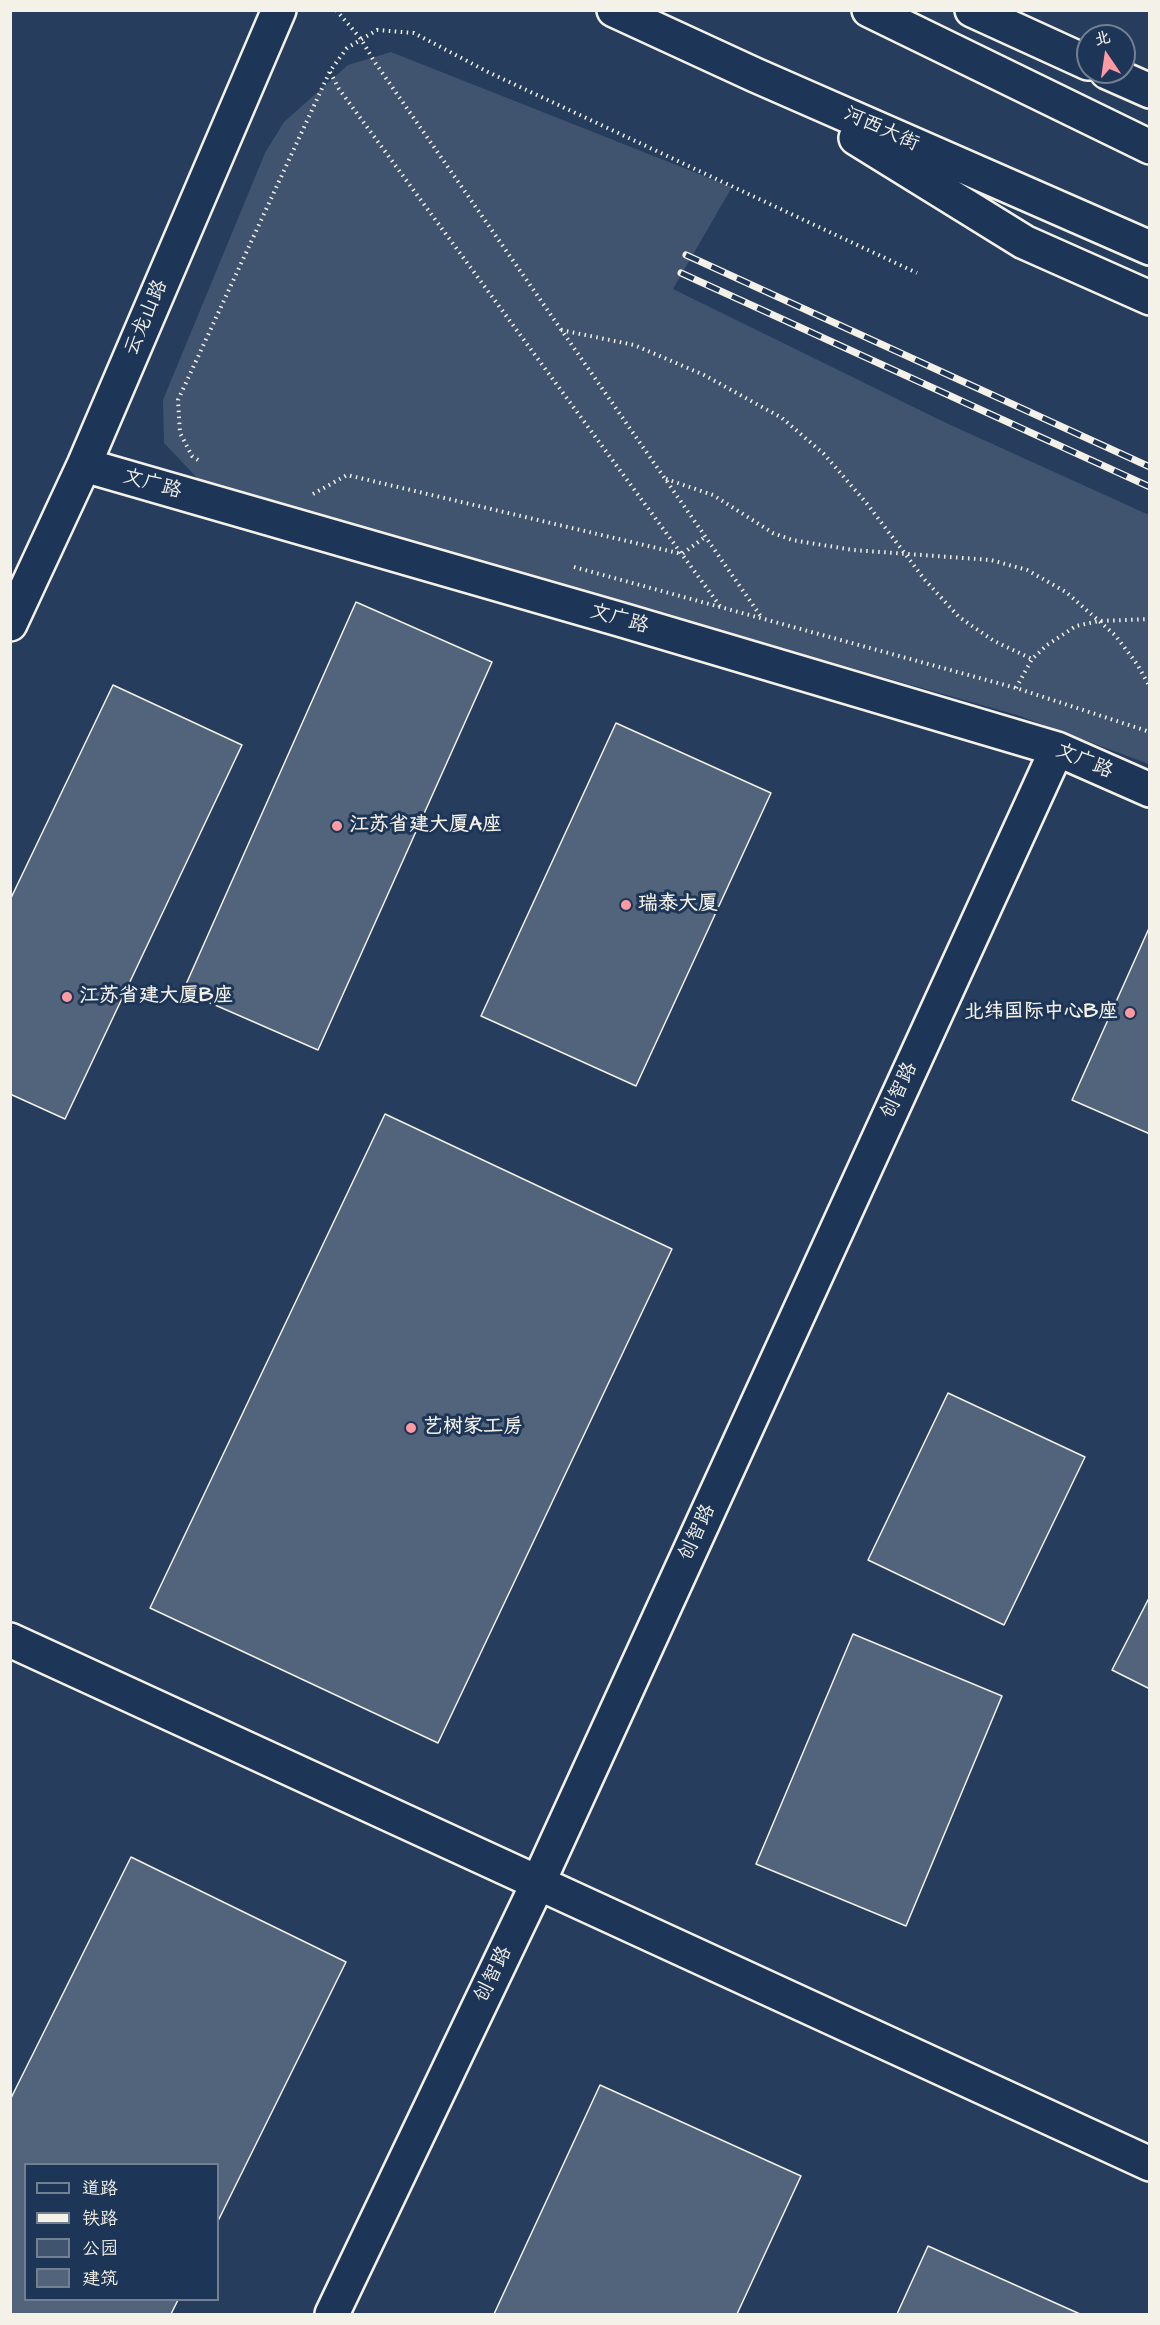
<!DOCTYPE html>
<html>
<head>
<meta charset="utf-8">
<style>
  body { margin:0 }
  #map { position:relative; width:1160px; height:2325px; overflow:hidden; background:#263d5d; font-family:"Architects Daughter","LXGW WenKai TC",sans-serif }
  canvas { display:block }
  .frame { position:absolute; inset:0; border:12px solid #f4f1e8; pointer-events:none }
  .legend { position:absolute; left:24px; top:2163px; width:195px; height:138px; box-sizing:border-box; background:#1d3557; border:2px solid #738091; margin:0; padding:8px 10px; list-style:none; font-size:18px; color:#f4f1e8 }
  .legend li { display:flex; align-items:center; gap:12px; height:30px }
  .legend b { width:30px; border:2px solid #738091 }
  .north { position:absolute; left:1076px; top:24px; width:60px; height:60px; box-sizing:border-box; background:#1d3557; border:2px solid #738091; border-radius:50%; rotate:347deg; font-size:16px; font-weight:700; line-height:24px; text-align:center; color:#f4f1e8 }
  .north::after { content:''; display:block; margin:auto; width:21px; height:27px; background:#ff9aa2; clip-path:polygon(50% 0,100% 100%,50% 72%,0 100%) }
</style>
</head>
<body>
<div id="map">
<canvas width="1160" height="2325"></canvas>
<div class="frame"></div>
<ul class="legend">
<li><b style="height:8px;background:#1d3557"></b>道路</li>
<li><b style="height:8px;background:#f4f1e8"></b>铁路</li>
<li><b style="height:16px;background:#40546f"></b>公园</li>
<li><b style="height:16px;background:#52647b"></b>建筑</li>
</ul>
<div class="north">北</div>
</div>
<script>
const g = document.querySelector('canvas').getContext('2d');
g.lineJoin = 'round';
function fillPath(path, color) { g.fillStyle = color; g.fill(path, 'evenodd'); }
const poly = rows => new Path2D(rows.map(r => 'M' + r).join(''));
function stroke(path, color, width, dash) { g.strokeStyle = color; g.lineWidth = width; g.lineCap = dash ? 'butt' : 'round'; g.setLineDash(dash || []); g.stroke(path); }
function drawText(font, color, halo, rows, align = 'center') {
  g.font = font + ' "Architects Daughter","LXGW WenKai TC",sans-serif'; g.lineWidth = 6; g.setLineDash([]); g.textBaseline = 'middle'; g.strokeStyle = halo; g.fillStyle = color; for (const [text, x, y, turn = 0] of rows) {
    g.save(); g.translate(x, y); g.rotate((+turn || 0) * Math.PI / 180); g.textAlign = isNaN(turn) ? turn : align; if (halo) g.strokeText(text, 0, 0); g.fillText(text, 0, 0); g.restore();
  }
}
fillPath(poly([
  [391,52,732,187,673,289,944,422,1149,515,1149,764,1017,715,203,484,164,443,163,400,265,153,284,122,348,65]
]), '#40546f');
const building = poly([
  [356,602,492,662,318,1050,183,991,356,602],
  [113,685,242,745,65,1119,10,1094,10,900,113,685],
  [616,723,771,793,636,1086,481,1016,616,723],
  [1150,926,1150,1134,1072,1100,1150,926],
  [385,1114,672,1249,438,1743,150,1608,385,1114],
  [948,1393,1085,1457,1004,1625,868,1560,948,1393],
  [1150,1596,1150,1689,1112,1670,1150,1596],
  [853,1634,1002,1696,906,1926,756,1864,853,1634],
  [131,1857,346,1962,218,2221,218,2164,26,2164,26,2300,178,2300,171,2314,10,2314,10,2100,131,1857],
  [600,2085,801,2176,737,2314,494,2314,600,2085],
  [928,2246,1080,2314,897,2314,928,2246]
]);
fillPath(building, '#52647b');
stroke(building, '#f4f1e8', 1.5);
const minor = poly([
  [84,465,622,620,1057,749,1150,790],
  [10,624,84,465,279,10],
  [10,1640,1150,2164],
  [332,2314,538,1883,1057,749]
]);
const major = poly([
  [614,10,755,75,1150,248],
  [869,10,1150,147],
  [972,10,1088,63],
  [1107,72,1150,91],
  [856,138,1024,242,1150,298]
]);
stroke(minor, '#f4f1e8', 38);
stroke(major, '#f4f1e8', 38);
stroke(poly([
  [336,10,361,39,374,61,762,618],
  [330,72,339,89,720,606],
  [561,330,634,345,704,375,782,418,824,454,868,505,925,580,959,617,994,641,1032,659],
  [198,460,192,456,180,433,178,400,330,71,347,48,377,30,414,33,488,72,917,273],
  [666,479,713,495,773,533,792,540,853,550,991,560,1027,570,1066,592,1099,621,1115,635,1137,664,1150,687],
  [313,494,347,475,682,554,705,537],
  [574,567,1016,688,1150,732],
  [1016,688,1032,659,1047,645,1076,626,1099,621,1150,619]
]), '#f4f1e8', 4, [1.5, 4.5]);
stroke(minor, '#1d3557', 33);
stroke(major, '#1d3557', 33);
const rail = poly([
  [686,255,1150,467],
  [681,273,1150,487]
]);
stroke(rail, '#f4f1e8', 7);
stroke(rail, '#1d3557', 4.5, [14]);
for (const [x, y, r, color] of [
  [337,826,6,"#ff9aa2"],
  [626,905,6,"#ff9aa2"],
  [67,997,6,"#ff9aa2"],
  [1130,1013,6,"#ff9aa2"],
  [411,1428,6,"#ff9aa2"]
]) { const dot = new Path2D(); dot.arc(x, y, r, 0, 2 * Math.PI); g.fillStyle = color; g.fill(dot); stroke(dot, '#1d3557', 2); }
drawText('20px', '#f4f1e8', '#1d3557', [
  ["河西大街",881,130,24],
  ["云龙山路",147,318,-67],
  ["文广路",152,485,16],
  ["文广路",619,620,16],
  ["文广路",1084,762,23],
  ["创智路",900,1091,-65],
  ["创智路",698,1533,-65],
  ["创智路",494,1975,-64]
]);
drawText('bold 20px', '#f4f1e8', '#1d3557', [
  ["江苏省建大厦A座",349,826],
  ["瑞泰大厦",638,905],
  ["江苏省建大厦B座",79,997],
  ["北纬国际中心B座",1118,1013,"right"],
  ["艺树家工房",423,1428]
], 'left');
</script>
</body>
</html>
